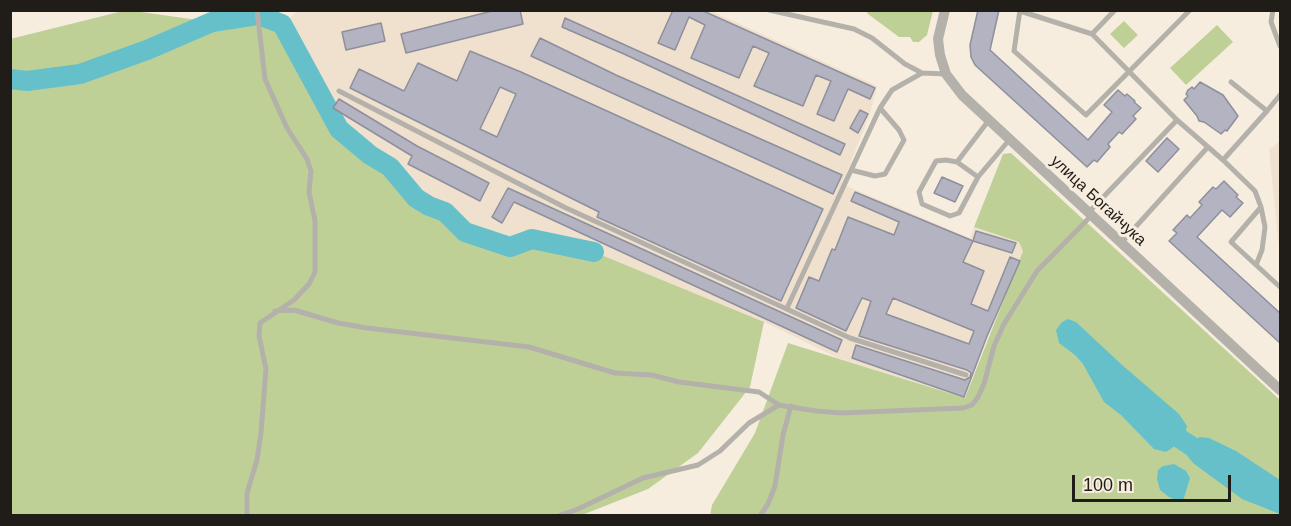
<!DOCTYPE html>
<html>
<head>
<meta charset="utf-8">
<style>
  body { margin:0 }
  #map { position:relative; width:1291px; height:526px; overflow:hidden; background:#f7eddf; font-family:Helvetica,sans-serif }
  canvas { display:block }
  .frame { position:absolute; inset:0; border:12px solid #201d18; pointer-events:none }
  .scale { position:absolute; left:1072px; top:475px; width:159px; height:27px; box-sizing:border-box; border:3px solid #201d18; border-top:0; padding-left:8px; font-size:18px; line-height:21px; white-space:nowrap; color:#201d18; -webkit-text-stroke:4px #f7eddf; paint-order:stroke }
</style>
</head>
<body>
<div id="map">
<canvas width="1291" height="526"></canvas>
<div class="frame"></div>
<div class="scale">100 m</div>
</div>
<script>
const g = document.querySelector('canvas').getContext('2d');
g.lineJoin = 'round';
function fillPath(path, color) { g.fillStyle = color; g.fill(path, 'evenodd'); }
const poly = rows => new Path2D(rows.map(r => 'M' + r).join(''));
function stroke(path, color, width, dash) { g.strokeStyle = color; g.lineWidth = width; g.lineCap = dash ? 'butt' : 'round'; g.setLineDash(dash || []); g.stroke(path); }
function drawText(font, color, halo, rows, align = 'center') {
  g.font = font + ' Helvetica,sans-serif'; g.lineWidth = 6; g.setLineDash([]); g.textBaseline = 'middle'; g.strokeStyle = halo; g.fillStyle = color; for (const [text, x, y, turn = 0] of rows) {
    g.save(); g.translate(x, y); g.rotate((+turn || 0) * Math.PI / 180); g.textAlign = isNaN(turn) ? turn : align; if (halo) g.strokeText(text, 0, 0); g.fillText(text, 0, 0); g.restore();
  }
}
fillPath(poly([
  [299,10,711,11,877,86,870,114,842,184,970,238,974,227,1020,242,1023,251,964,398,838,358,764,322,532,239,510,247,465,232,445,212,429,206,416,198,390,167,370,155,339,129,282,24],
  [1280,141,1280,259,1269,150]
]), '#f0e1ce');
fillPath(poly([
  [127,10,212,22,258,15,282,24,339,129,370,155,390,167,416,198,429,206,445,212,465,232,510,247,532,239,594,252,764,322,750,387,698,453,648,489,582,515,11,515,10,39],
  [866,11,933,11,927,35,919,42,913,42,910,37,899,37,895,34,868,14],
  [1124,21,1138,35,1124,48,1110,34],
  [1217,25,1233,42,1186,85,1170,68],
  [1011,153,1280,400,1280,515,710,516,712,505,755,433,788,343,965,398,1023,251,1019,242,974,227,1003,154]
]), '#bfd097');
fillPath(poly([
  [1068,319,1076,322,1121,364,1179,414,1187,426,1185,433,1178,444,1166,452,1154,449,1121,415,1104,402,1083,364,1075,355,1059,343,1056,330,1062,322],
  [1200,437,1209,438,1236,451,1280,480,1280,514,1242,499,1193,463,1186,454,1186,449,1193,441],
  [1174,464,1186,471,1190,478,1184,498,1180,502,1169,497,1160,490,1157,479,1158,470,1163,466]
]), '#66c0ca');
stroke(poly([
  [10,79,27,81,80,74,147,50,212,22,258,15,282,24,339,129,370,155,390,167,416,198,429,206,445,212,465,232,510,247,532,239,594,252],
  [1162,424,1182,440,1211,459]
]), '#66c0ca', 20);
const building = poly([
  [496,10,520,10,523,24,406,53,401,34,496,10],
  [673,10,701,10,875,88,870,99,848,89,834,121,817,114,831,81,816,75,803,106,754,86,769,53,753,46,739,78,691,58,705,25,689,17,675,50,658,43,673,10],
  [978,10,999,10,990,50,1088,140,1112,112,1104,105,1118,90,1125,96,1127,94,1135,101,1134,102,1141,108,1133,116,1136,119,1122,134,1119,132,1108,144,1110,147,1097,162,1094,160,1087,167,975,65,971,57,970,45,978,10],
  [565,18,845,144,840,155,624,54,562,27,565,18],
  [381,23,385,41,346,50,342,32,381,23],
  [540,38,616,75,842,175,833,194,531,56,540,38],
  [470,51,521,72,823,209,781,301,597,217,599,212,350,88,359,69,404,91,418,63,457,81,470,51],
  [500,87,516,94,497,137,480,129,500,87],
  [1200,82,1223,95,1238,116,1227,131,1225,130,1221,134,1204,122,1199,121,1197,116,1184,100,1188,96,1186,94,1188,90,1192,87,1194,89,1200,82],
  [339,99,417,146,489,183,480,201,408,164,412,156,333,108,339,99],
  [860,110,868,114,858,133,850,128,860,110],
  [1167,138,1179,149,1158,172,1146,161,1167,138],
  [942,177,963,186,955,202,934,193,942,177],
  [1224,181,1238,195,1236,197,1243,203,1230,217,1222,210,1197,237,1281,314,1281,344,1169,241,1177,233,1173,230,1187,215,1190,218,1202,205,1199,202,1213,187,1216,189,1224,181],
  [508,188,842,340,837,352,514,202,502,223,492,217,508,188],
  [855,192,973,241,963,262,984,271,971,304,988,311,1010,257,1020,261,987,336,964,397,852,358,856,345,965,380,970,377,971,373,967,370,859,336,871,301,862,298,846,331,796,308,809,277,819,281,832,249,835,250,848,217,894,235,899,222,851,201,855,192],
  [893,298,974,331,969,344,886,314,893,298],
  [976,231,1016,243,1012,253,973,241,976,231]
]);
fillPath(building, '#b3b3c2');
stroke(building, '#8e8f9d', 1.5);
stroke(poly([
  [769,10,854,29,872,38,905,64,922,73,946,74],
  [1020,10,1014,51,1086,115,1190,10],
  [1273,10,1271,22,1280,46],
  [1020,11,1092,34,1177,120,1223,160,1255,191,1261,207,1231,242,1280,287],
  [1092,34,1115,10],
  [339,91,564,207,850,338,966,375],
  [1267,111,1280,95],
  [946,160,957,162,978,177,959,213,950,216,922,204,919,192,936,161,946,160],
  [1223,160,1267,111,1231,82],
  [957,162,989,120],
  [851,170,875,176,885,174,904,140,899,130,880,108],
  [978,177,1010,139],
  [1089,212,1177,120],
  [1121,243,1207,148],
  [1256,265,1262,250,1265,227,1261,207],
  [787,308,880,108,892,90,922,73],
  [275,311,294,310,338,323,367,328,529,347,615,373,652,375,679,382,759,392,779,405,816,411,842,413,963,408,972,405,978,397,984,384,994,346,1004,324,1037,271,1092,215],
  [247,516,247,493,257,460,261,433,266,369,259,336,260,323,294,300,309,284,315,272,315,221,309,192,311,171,307,159,287,128,265,79,257,10],
  [558,516,578,509,643,478,698,465,720,451,749,423,779,405],
  [760,516,768,504,775,486,783,435,791,406]
]), '#b4b1ab', 5);
stroke(poly([
  [945,10,938,39,940,55,946,74,962,95,1280,390]
]), '#b4b1ab', 10);
drawText('16px', '#201d18', '#f7eddf', [
  ["улица Богайчука",1098,201,43]
]);
</script>
</body>
</html>
